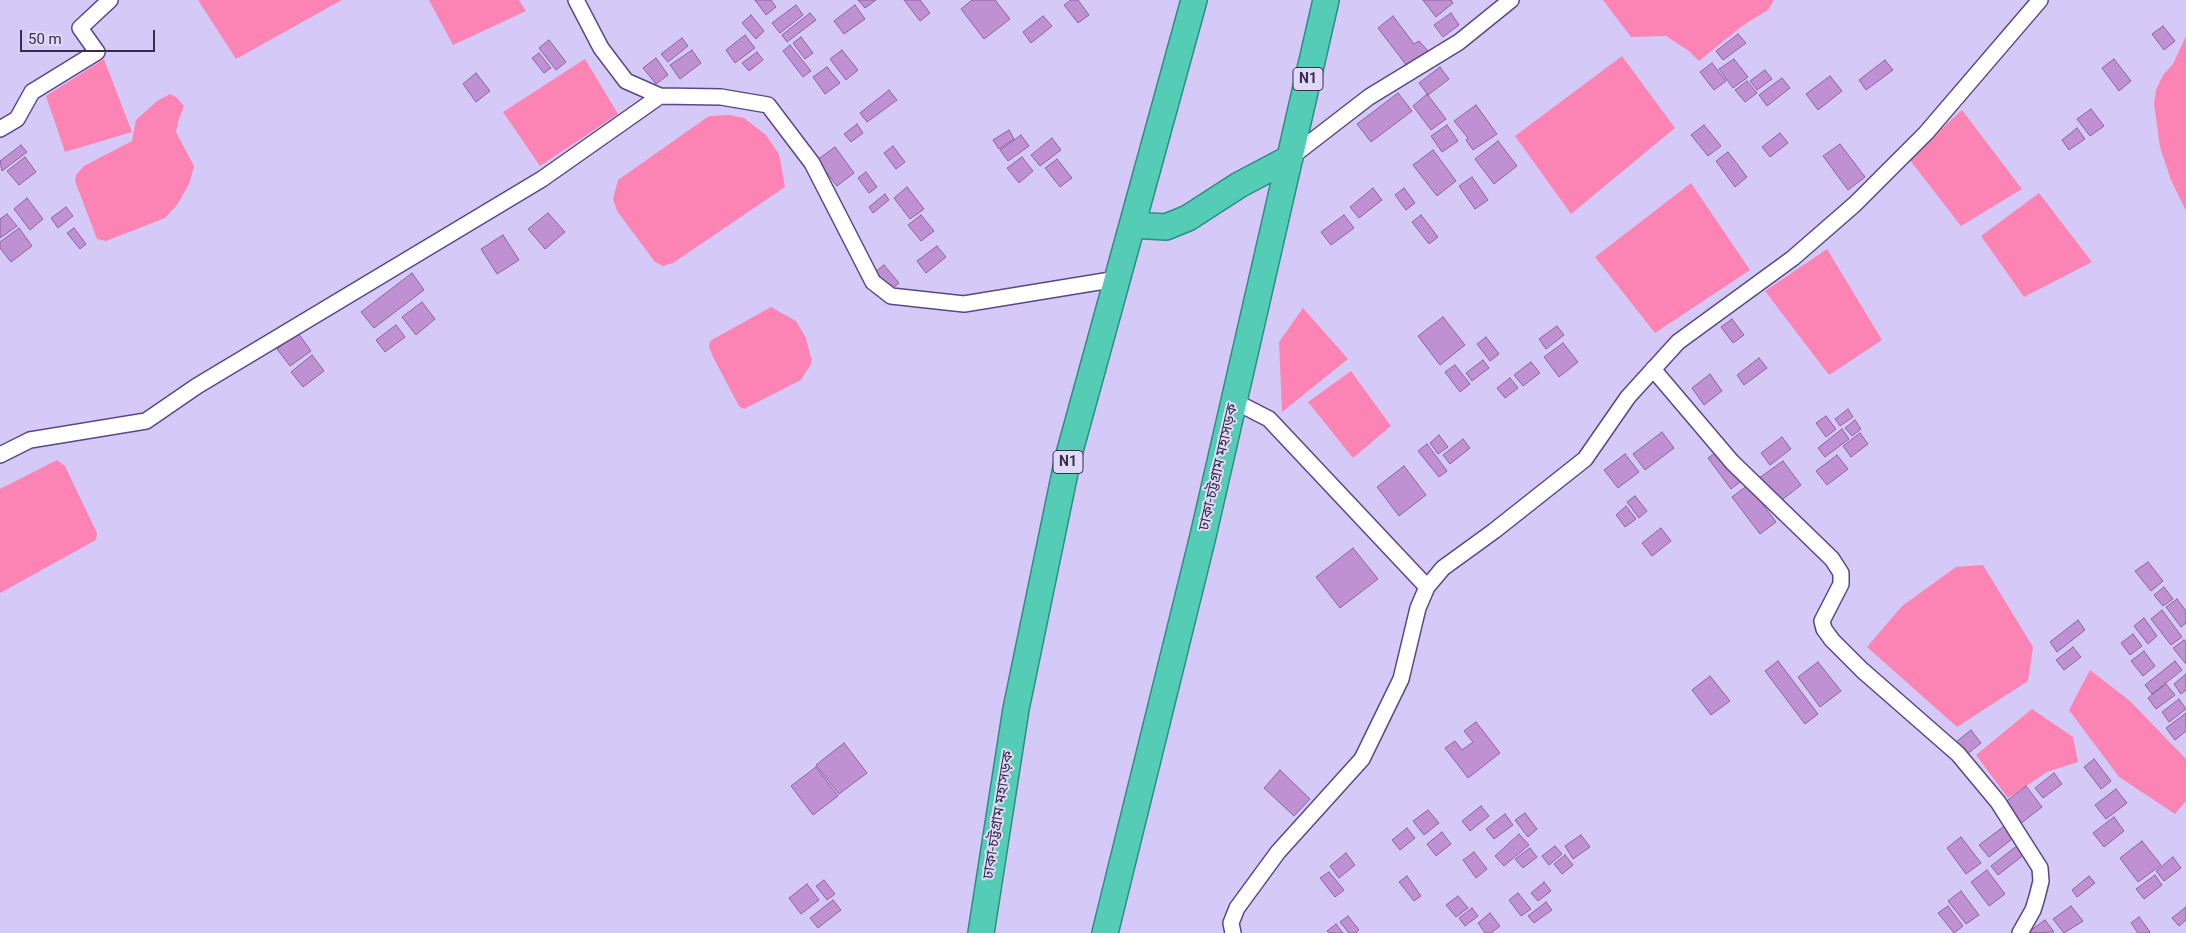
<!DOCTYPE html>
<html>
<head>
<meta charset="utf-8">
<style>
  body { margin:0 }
  #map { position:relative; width:2186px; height:933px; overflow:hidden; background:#d5caf7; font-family:Roboto,sans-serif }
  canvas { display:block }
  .scale { position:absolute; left:20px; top:30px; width:135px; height:22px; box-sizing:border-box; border:2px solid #362d4b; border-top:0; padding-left:6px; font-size:15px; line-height:18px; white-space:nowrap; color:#362d4b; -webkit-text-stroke:4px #e0d9f8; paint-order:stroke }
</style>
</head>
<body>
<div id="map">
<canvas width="2186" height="933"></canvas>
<div class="scale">50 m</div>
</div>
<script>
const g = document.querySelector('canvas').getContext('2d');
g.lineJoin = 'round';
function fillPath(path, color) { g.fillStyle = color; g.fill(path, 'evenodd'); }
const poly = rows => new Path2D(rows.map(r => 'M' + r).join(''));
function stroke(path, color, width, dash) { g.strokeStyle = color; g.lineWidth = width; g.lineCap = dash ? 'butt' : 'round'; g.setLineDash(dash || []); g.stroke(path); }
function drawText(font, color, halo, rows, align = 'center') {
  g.font = font + ' Roboto,"Noto Sans Bengali",sans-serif'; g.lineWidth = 4; g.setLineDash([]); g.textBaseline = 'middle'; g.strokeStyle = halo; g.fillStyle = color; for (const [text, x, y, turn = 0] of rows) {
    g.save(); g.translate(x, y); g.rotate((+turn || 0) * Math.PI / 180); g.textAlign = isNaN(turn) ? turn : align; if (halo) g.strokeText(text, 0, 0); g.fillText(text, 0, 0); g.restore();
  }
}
fillPath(poly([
  [198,0,342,0,236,59],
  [429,0,519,0,526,11,453,45],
  [1603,0,1773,0,1773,2,1768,10,1742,26,1699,61,1689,51,1666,36,1631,37],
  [2186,36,2186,211,2171,180,2160,147,2154,104,2156,90,2163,75,2173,64],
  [1622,56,1675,128,1571,214,1515,136],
  [104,59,132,132,65,152,46,96],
  [585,59,618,114,540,166,503,112],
  [170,94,176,97,184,106,178,122,176,132,194,166,189,184,177,205,165,218,106,241,97,239,75,181,76,175,84,166,132,141,136,120,157,101],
  [1962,110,2022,189,1961,226,1909,159],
  [730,115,744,118,766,135,779,154,785,187,673,263,663,266,655,262,617,211,613,199,618,180,709,116],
  [1691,183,1750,270,1655,333,1595,257],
  [2039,193,2092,262,2024,297,1981,236],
  [1827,249,1882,340,1829,375,1765,291],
  [771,307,796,321,806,338,812,362,801,380,744,409,739,406,713,357,709,347,710,341],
  [1303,308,1348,359,1282,412,1279,342],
  [1351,371,1391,426,1353,458,1308,402],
  [57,460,65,466,97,533,96,540,0,593,0,489],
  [1983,565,2033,647,2028,681,1957,727,1867,647,1902,606,1956,567],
  [2090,670,2130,701,2186,759,2186,801,2175,814,2119,777,2069,710],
  [2032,709,2073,737,2078,762,2047,772,2008,798,1976,755]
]), '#fc84b4');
const building = poly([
  [755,0,771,0,776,7,766,15,755,0],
  [858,0,876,0,865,8,858,0],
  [904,0,920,0,930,13,920,21,904,0],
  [972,0,995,0,1010,19,984,39,961,9,972,0],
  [1071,0,1078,0,1089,15,1078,23,1064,5,1071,0],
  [1423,0,1451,0,1453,3,1436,17,1423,0],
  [796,5,803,15,780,33,772,23,796,5],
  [855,5,865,19,844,34,834,21,855,5],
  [810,13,816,20,787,42,782,35,810,13],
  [1451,13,1459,25,1443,37,1434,25,1451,13],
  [751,15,764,31,756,39,742,23,751,15],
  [1043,16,1052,26,1031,43,1023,32,1043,16],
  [1393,16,1414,44,1419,41,1428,51,1407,66,1378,28,1393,16],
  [2163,26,2175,41,2164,50,2152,34,2163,26],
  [1738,34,1746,43,1723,60,1716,51,1738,34],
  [745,35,755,48,735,63,726,50,745,35],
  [801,37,813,53,805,59,793,43,801,37],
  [682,38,688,46,668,62,661,54,682,38],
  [549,40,566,62,556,70,539,48,549,40],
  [790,45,811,71,803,77,783,51,790,45],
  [692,50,701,63,680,79,670,65,692,50],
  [842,50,858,70,846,80,830,59,842,50],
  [757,52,763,60,749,71,742,63,757,52],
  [539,53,551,68,544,73,532,58,539,53],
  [656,58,668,75,656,84,643,68,656,58],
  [1734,59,1748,77,1733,88,1719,69,1734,59],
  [2114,59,2131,81,2119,91,2102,68,2114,59],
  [1885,60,1893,70,1866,90,1859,80,1885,60],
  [1712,63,1726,81,1714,90,1700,72,1712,63],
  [827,67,840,83,825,94,813,77,827,67],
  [1440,67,1449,79,1428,95,1419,83,1440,67],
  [1765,70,1772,79,1757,90,1750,81,1765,70],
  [476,73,490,91,476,102,463,84,476,73],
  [1830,76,1842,91,1818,110,1806,94,1830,76],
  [1782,78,1790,88,1767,106,1759,95,1782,78],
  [1747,81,1757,93,1745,102,1735,90,1747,81],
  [889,90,897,100,867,122,860,113,889,90],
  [1398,93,1412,111,1371,142,1357,124,1398,93],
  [1427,94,1446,119,1431,130,1413,106,1427,94],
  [1476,105,1497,134,1473,150,1466,140,1468,138,1454,121,1476,105],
  [2091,109,2104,126,2090,136,2077,119,2091,109],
  [857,124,863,133,851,142,844,134,857,124],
  [1447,125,1458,141,1442,152,1431,136,1447,125],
  [1704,125,1721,146,1708,156,1691,135,1704,125],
  [2077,128,2085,139,2069,150,2062,140,2077,128],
  [1009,130,1014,139,999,149,993,140,1009,130],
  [1780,133,1788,143,1770,157,1762,147,1780,133],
  [1021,135,1029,146,1008,161,1000,150,1021,135],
  [1052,138,1061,150,1040,166,1031,155,1052,138],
  [1498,141,1517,166,1494,184,1475,159,1498,141],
  [1840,144,1865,177,1848,190,1823,156,1840,144],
  [21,145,27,152,2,171,0,161,21,145],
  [893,146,905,162,896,169,884,153,893,146],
  [835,147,854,173,837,186,817,160,835,147],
  [1433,150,1456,181,1437,196,1413,165,1433,150],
  [1728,152,1747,177,1735,187,1716,161,1728,152],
  [25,157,36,172,19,185,7,171,25,157],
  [1022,157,1033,171,1019,183,1007,168,1022,157],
  [1057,159,1072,178,1060,187,1045,168,1057,159],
  [866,172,877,187,869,193,858,178,866,172],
  [1472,177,1488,200,1475,209,1459,186,1472,177],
  [907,187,924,209,910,219,894,198,907,187],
  [1373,188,1382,200,1359,218,1350,207,1373,188],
  [1404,188,1415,203,1406,210,1395,195,1404,188],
  [885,194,889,200,873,213,869,207,885,194],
  [27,198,43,219,30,230,14,209,27,198],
  [66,207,73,216,58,228,51,218,66,207],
  [548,213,565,232,545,249,528,229,548,213],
  [7,214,17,226,0,238,0,219,7,214],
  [921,215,934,231,921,241,908,225,921,215],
  [1344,215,1354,228,1331,245,1321,232,1344,215],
  [1421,215,1438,237,1429,244,1412,222,1421,215],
  [19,228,32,246,11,262,0,248,0,242,19,228],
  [74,228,86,244,80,249,67,233,74,228],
  [503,235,519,260,497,274,481,249,503,235],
  [937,246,946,257,926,273,917,261,937,246],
  [884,265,899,283,889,291,875,272,884,265],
  [412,273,424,290,374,328,361,312,412,273],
  [422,302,435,319,416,335,402,317,422,302],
  [1443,317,1465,345,1440,365,1418,336,1443,317],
  [1732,319,1744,335,1733,343,1721,327,1732,319],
  [396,325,405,337,385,352,376,340,396,325],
  [1557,326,1564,335,1546,349,1539,339,1557,326],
  [298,333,311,351,290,366,277,349,298,333],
  [1486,337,1499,354,1490,361,1477,344,1486,337],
  [1563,343,1578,362,1559,377,1544,357,1563,343],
  [312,355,324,371,303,387,291,372,312,355],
  [1759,358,1767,368,1744,385,1737,375,1759,358],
  [1483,360,1489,368,1472,381,1466,373,1483,360],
  [1531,362,1540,373,1523,386,1514,375,1531,362],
  [1455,365,1470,384,1460,392,1445,372,1455,365],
  [1710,374,1722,391,1704,405,1692,388,1710,374],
  [1510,378,1518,388,1505,398,1497,388,1510,378],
  [1848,409,1853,417,1840,426,1835,419,1848,409],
  [1826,416,1836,429,1826,437,1816,423,1826,416],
  [1855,420,1861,429,1852,436,1845,428,1855,420],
  [1842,429,1849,439,1825,457,1818,448,1842,429],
  [1662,432,1674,448,1645,470,1633,454,1662,432],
  [1860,433,1868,444,1851,457,1843,446,1860,433],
  [1439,435,1448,447,1438,454,1430,443,1439,435],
  [1782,437,1791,449,1770,465,1761,453,1782,437],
  [1463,439,1470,448,1450,464,1443,455,1463,439],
  [1427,444,1447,471,1439,477,1418,451,1427,444],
  [1721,449,1744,479,1731,489,1708,458,1721,449],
  [1625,454,1639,472,1618,488,1604,470,1625,454],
  [1837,455,1848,469,1827,485,1816,471,1837,455],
  [1783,461,1801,485,1778,503,1759,478,1783,461],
  [1404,466,1426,495,1399,516,1377,487,1404,466],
  [1748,485,1776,522,1760,534,1732,497,1748,485],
  [1635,496,1647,511,1639,518,1627,502,1635,496],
  [1626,506,1636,519,1625,527,1616,515,1626,506],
  [1661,528,1671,541,1652,556,1642,543,1661,528],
  [1353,548,1378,579,1340,608,1316,577,1353,548],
  [2148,562,2163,581,2151,591,2135,571,2148,562],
  [2164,587,2173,599,2163,606,2154,595,2164,587],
  [2177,599,2186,611,2186,623,2181,627,2166,607,2177,599],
  [2162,610,2182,637,2171,645,2151,619,2162,610],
  [2144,618,2157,636,2148,644,2134,626,2144,618],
  [2078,620,2085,630,2057,652,2050,642,2078,620],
  [2133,634,2142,646,2130,655,2121,643,2133,634],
  [2184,640,2186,642,2186,664,2173,648,2184,640],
  [2073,647,2081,657,2064,670,2056,660,2073,647],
  [2144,651,2155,666,2143,676,2131,661,2144,651],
  [1778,661,1818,714,1805,724,1765,671,1778,661],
  [2175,661,2182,670,2152,694,2145,685,2175,661],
  [1818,662,1841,691,1820,707,1798,677,1818,662],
  [2186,674,2186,690,2181,694,2174,684,2186,674],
  [1710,676,1730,701,1711,715,1692,690,1710,676],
  [2166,684,2175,695,2156,709,2148,698,2166,684],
  [2179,699,2186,709,2169,722,2162,712,2179,699],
  [2186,713,2186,731,2175,740,2166,728,2186,713],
  [1476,722,1500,753,1468,778,1445,748,1455,741,1462,750,1473,742,1464,731,1476,722],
  [1971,730,1981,743,1966,755,1956,742,1971,730],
  [844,743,867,773,839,794,816,765,844,743],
  [2094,759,2111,781,2101,789,2084,767,2094,759],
  [816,767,838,796,813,815,791,786,816,767],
  [1280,770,1310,799,1294,816,1264,788,1280,770],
  [2054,773,2062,784,2043,798,2035,788,2054,773],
  [2026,786,2042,807,2020,824,2004,803,2026,786],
  [2116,789,2127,803,2106,819,2095,805,2116,789],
  [1481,806,1489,816,1470,831,1462,821,1481,806],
  [1428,810,1439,823,1424,835,1413,821,1428,810],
  [1525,813,1537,829,1528,837,1515,820,1525,813],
  [1505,814,1513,825,1494,839,1486,829,1505,814],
  [2114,817,2124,831,2104,847,2093,833,2114,817],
  [2007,824,2016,836,1989,857,1979,845,2007,824],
  [1407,828,1415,838,1400,850,1392,840,1407,828],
  [1442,832,1451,844,1436,856,1427,844,1442,832],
  [1519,834,1529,845,1504,866,1495,856,1519,834],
  [1581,835,1590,847,1573,859,1565,846,1581,835],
  [1961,837,1981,863,1966,874,1947,848,1961,837],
  [2142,841,2161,865,2138,882,2120,858,2142,841],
  [2018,845,2025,854,1998,875,1991,866,2018,845],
  [1555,846,1562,854,1549,865,1542,856,1555,846],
  [1530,848,1537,857,1523,868,1515,859,1530,848],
  [1474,852,1487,869,1476,878,1463,860,1474,852],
  [1346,853,1355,865,1339,878,1330,866,1346,853],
  [1565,855,1573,865,1562,874,1554,864,1565,855],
  [2173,857,2181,868,2164,881,2156,871,2173,857],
  [1987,870,2005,894,1989,906,1971,882,1987,870],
  [1329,872,1344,890,1335,897,1320,878,1329,872],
  [2155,875,2162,885,2144,899,2136,889,2155,875],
  [1407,876,1421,896,1414,901,1399,882,1407,876],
  [2089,876,2095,883,2077,897,2072,890,2089,876],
  [824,880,835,894,827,900,816,886,824,880],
  [1544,882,1551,891,1538,901,1531,893,1544,882],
  [807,884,819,900,801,914,789,898,807,884],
  [1961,891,1979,915,1966,924,1948,901,1961,891],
  [1518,893,1531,909,1521,916,1509,900,1518,893],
  [1458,896,1468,908,1456,917,1446,905,1458,896],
  [833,900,841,910,818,928,810,918,833,900],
  [1546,902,1552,910,1534,923,1528,916,1546,902],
  [1948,906,1963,926,1954,933,1938,913,1948,906],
  [2071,906,2083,921,2064,933,2053,919,2071,906],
  [2186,907,2186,920,2179,926,2172,918,2186,907],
  [1472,908,1478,916,1465,926,1459,918,1472,908],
  [1490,913,1500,926,1491,933,1485,933,1478,923,1490,913],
  [1348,916,1359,930,1356,933,1349,933,1340,922,1348,916],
  [2139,917,2150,932,2149,933,2138,933,2131,923,2139,917],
  [2045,920,2054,932,2027,933,2045,920],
  [1336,924,1343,933,1329,933,1327,931,1336,924]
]);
fillPath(building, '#bf90d2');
stroke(building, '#8f62a1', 1);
const minor = poly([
  [576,0,601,48,626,81,660,96,721,97,768,105,812,163,873,282,891,296,964,304,1117,279],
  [0,129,17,119,32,92,97,52,80,28,110,0],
  [1290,158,1369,97,1459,42,1511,0],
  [1653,369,1732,462,1832,559,1841,573,1841,584,1822,621,1824,629,1832,640,1862,670,1958,754,1998,802,2040,868,2041,881,2037,897,2033,910,2020,933],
  [1234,401,1269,419,1427,587],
  [0,455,30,440,146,421,197,386,542,179,660,96],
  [1233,933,1231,923,1237,908,1278,852,1362,759,1401,679,1418,608,1427,587,1443,568,1494,531,1585,459,1628,397,1678,342,1793,258,1855,204,1926,133,2040,0]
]);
const trunk = poly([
  [1132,225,1166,227,1188,218,1239,185,1290,158],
  [981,933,1016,709,1068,458,1194,0],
  [1105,933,1203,536,1326,0]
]);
stroke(minor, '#5b4689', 18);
stroke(trunk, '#2e8d84', 28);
stroke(minor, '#fff', 15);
stroke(trunk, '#54ccb6', 25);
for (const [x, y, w] of [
  [1308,79,30],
  [1068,462,30]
]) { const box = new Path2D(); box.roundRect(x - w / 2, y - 11.5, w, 23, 4); g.fillStyle = '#e0d9f8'; g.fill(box); stroke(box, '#362d4b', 1); }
drawText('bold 14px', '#362d4b', null, [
  ["N1",1308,79],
  ["N1",1068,462]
]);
drawText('15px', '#362d4b', '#e0d9f8', [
  ["ঢাকা-চট্টগ্রাম মহাসড়ক",1219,467,-77],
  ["ঢাকা-চট্টগ্রাম মহাসড়ক",999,815,-81]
]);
</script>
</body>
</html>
